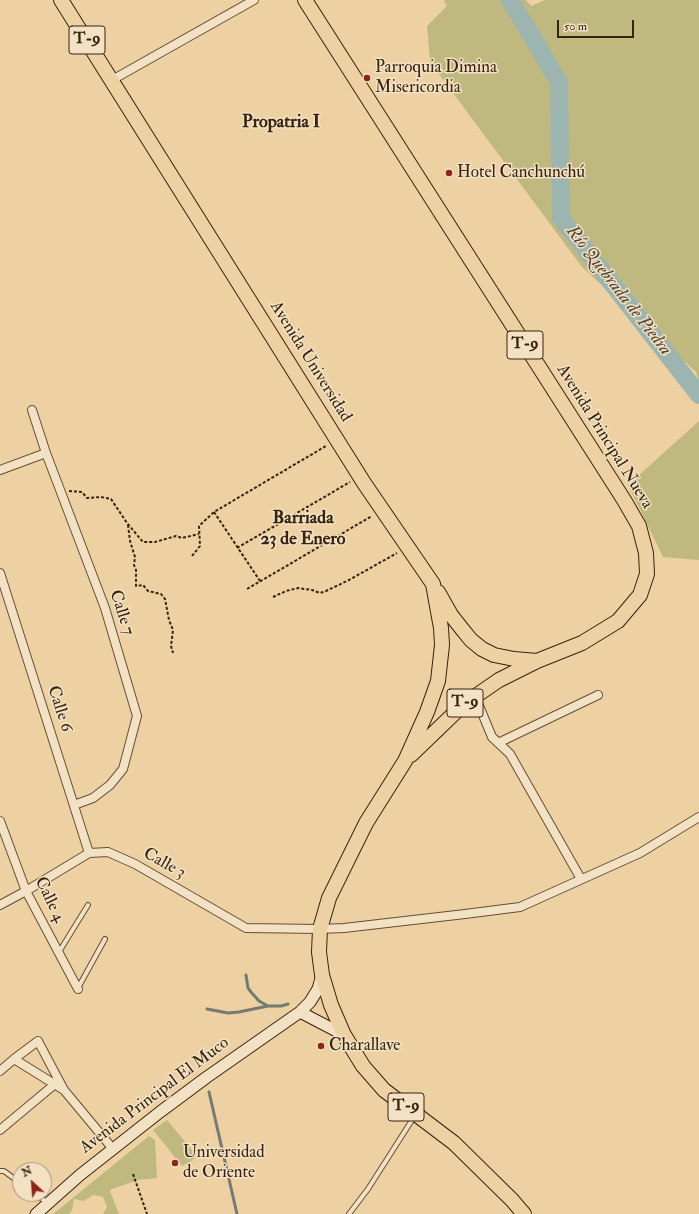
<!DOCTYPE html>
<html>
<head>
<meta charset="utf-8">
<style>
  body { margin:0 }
  #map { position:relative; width:699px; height:1214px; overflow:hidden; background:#edd1a3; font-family:"IM FELL Double Pica",serif }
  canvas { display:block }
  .north { position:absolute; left:12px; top:1162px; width:40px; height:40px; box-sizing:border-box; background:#f3e1c3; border:1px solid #a8957c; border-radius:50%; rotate:334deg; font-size:11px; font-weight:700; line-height:16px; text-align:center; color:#382311 }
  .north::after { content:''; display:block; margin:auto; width:14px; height:18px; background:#8f2418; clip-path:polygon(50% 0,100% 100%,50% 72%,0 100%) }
  .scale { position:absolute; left:557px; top:20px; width:77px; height:18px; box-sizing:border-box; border:2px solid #382311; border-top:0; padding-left:5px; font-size:12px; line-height:14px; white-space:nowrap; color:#382311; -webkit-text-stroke:3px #f3e1c3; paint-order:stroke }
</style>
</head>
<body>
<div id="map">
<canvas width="699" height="1214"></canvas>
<div class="north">N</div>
<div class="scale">50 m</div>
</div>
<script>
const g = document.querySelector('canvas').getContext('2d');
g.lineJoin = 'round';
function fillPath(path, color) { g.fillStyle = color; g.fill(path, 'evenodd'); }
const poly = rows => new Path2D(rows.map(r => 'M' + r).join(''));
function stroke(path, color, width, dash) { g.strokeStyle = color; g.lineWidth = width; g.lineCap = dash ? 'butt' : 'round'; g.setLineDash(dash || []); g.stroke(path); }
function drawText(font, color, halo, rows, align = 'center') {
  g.font = font + ' "IM FELL Double Pica",serif'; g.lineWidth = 3; g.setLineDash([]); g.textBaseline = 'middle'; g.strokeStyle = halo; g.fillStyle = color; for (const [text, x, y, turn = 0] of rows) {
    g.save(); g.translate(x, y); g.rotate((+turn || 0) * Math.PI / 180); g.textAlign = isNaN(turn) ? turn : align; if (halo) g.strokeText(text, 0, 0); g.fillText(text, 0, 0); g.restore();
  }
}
fillPath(poly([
  [444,0,526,0,531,6,545,0,699,0,699,382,696,372,582,267,430,62,427,26,447,6],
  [699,421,699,560,663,557,628,485],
  [167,1120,197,1156,190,1162,182,1166,153,1130],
  [149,1136,155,1140,157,1178,138,1180,112,1189,110,1191,119,1214,103,1214,107,1207,103,1197,93,1195,84,1201,74,1199,72,1210,69,1214,53,1214]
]), '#bfb980');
stroke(poly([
  [246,975,248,988,251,992,259,1001,268,1006,281,1006,288,1004],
  [207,1009,228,1013,239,1012,268,1006],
  [209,1092,237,1214]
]), '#757b70', 3);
stroke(poly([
  [510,0,559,82,561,218,699,395]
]), '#9db5b0', 18);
const lane = poly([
  [59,952,88,905],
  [78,988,105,939],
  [0,1171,4,1171,20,1183],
  [35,1194,48,1203],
  [349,1214,368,1189,414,1117]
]);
const street = poly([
  [112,80,254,0],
  [32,410,46,453,105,608,137,716,123,769,110,785,93,798,74,805],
  [0,470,46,453],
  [0,573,89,853],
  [475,696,492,737,510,754,581,879],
  [498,743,598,695],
  [0,821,26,891,78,989],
  [0,905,26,891,89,853,108,852,135,864,246,928,320,929,344,928,465,914,520,907,640,853,699,817],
  [14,1059,38,1041,64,1090],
  [0,1071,14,1059,64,1090,113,1149],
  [0,1130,55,1084]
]);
const secondary = poly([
  [300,1012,344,1035],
  [36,1214,80,1175,160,1112,207,1077,300,1012,310,1002,318,989,322,975]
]);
const highway = poly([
  [61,0,364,483,433,584,441,628,442,645,438,681,427,712,405,761,366,823,329,898,320,929,319,952,322,975,331,1005,344,1035,363,1066,384,1090,454,1143,512,1200,524,1214],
  [305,0,624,500,639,526,646,553,647,574,640,595,618,621,582,643,537,661,499,680,464,704,411,755],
  [438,592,451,615,462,629,471,640,482,649,494,655,514,659,537,661]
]);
stroke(lane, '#654e36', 6);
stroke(street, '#654e36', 10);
stroke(secondary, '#382311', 13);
stroke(highway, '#382311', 16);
stroke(poly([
  [69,491,82,492,87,498,101,497,111,499,127,523,143,542,155,542,176,536,182,538,199,534],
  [214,512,260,581],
  [128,525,130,541,135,557,134,565,136,570,136,586,143,585,148,591,161,594,165,599,169,620,173,630,171,646,173,653],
  [237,548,350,482],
  [192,556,200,546,199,526,214,512,326,446],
  [247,589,372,516],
  [273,597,286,591,298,588,312,590,320,593,326,591,349,580,397,553],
  [133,1174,147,1214]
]), '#382311', 2, [3, 2]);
stroke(lane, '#f3e1c3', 4);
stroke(street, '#f3e1c3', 8);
stroke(secondary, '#f3e1c3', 11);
stroke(highway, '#edd1a3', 14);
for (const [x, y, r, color] of [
  [367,78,4,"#8f2418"],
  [449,173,4,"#8f2418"],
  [321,1046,4,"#8f2418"],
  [175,1163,4,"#8f2418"]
]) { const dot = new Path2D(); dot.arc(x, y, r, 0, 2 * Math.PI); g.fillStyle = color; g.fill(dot); stroke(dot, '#f3e1c3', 1.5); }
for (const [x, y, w] of [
  [87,40,36],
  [525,345,36],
  [465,703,36],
  [406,1107,36]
]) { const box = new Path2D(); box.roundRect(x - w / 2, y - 14, w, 28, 3); g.fillStyle = '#f3e1c3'; g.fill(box); stroke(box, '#382311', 1); }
drawText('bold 16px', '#382311', null, [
  ["T-9",87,40],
  ["T-9",525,345],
  ["T-9",465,703],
  ["T-9",406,1107]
]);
drawText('17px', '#382311', '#f3e1c3', [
  ["Parroquia Dimina",375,68],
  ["Misericordia",375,88],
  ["Hotel Canchunchú",457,173],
  ["Charallave",329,1046],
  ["Universidad",183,1153],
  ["de Oriente",183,1173]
], 'left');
drawText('17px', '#382311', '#f3e1c3', [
  ["Avenida Universidad",310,362,58],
  ["Avenida Principal Nueva",604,437,58],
  ["Calle 7",121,613,72],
  ["Calle 6",59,709,72],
  ["Calle 3",164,864,29],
  ["Calle 4",49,900,64],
  ["Avenida Principal El Muco",155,1096,-37]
]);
drawText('bold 18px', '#382311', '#f3e1c3', [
  ["Propatria I",281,123],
  ["Barriada",303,519],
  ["23 de Enero",303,540]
]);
drawText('italic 18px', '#514839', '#f3e1c3', [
  ["Río Quebrada de Piedra",618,291,52]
]);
</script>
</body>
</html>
